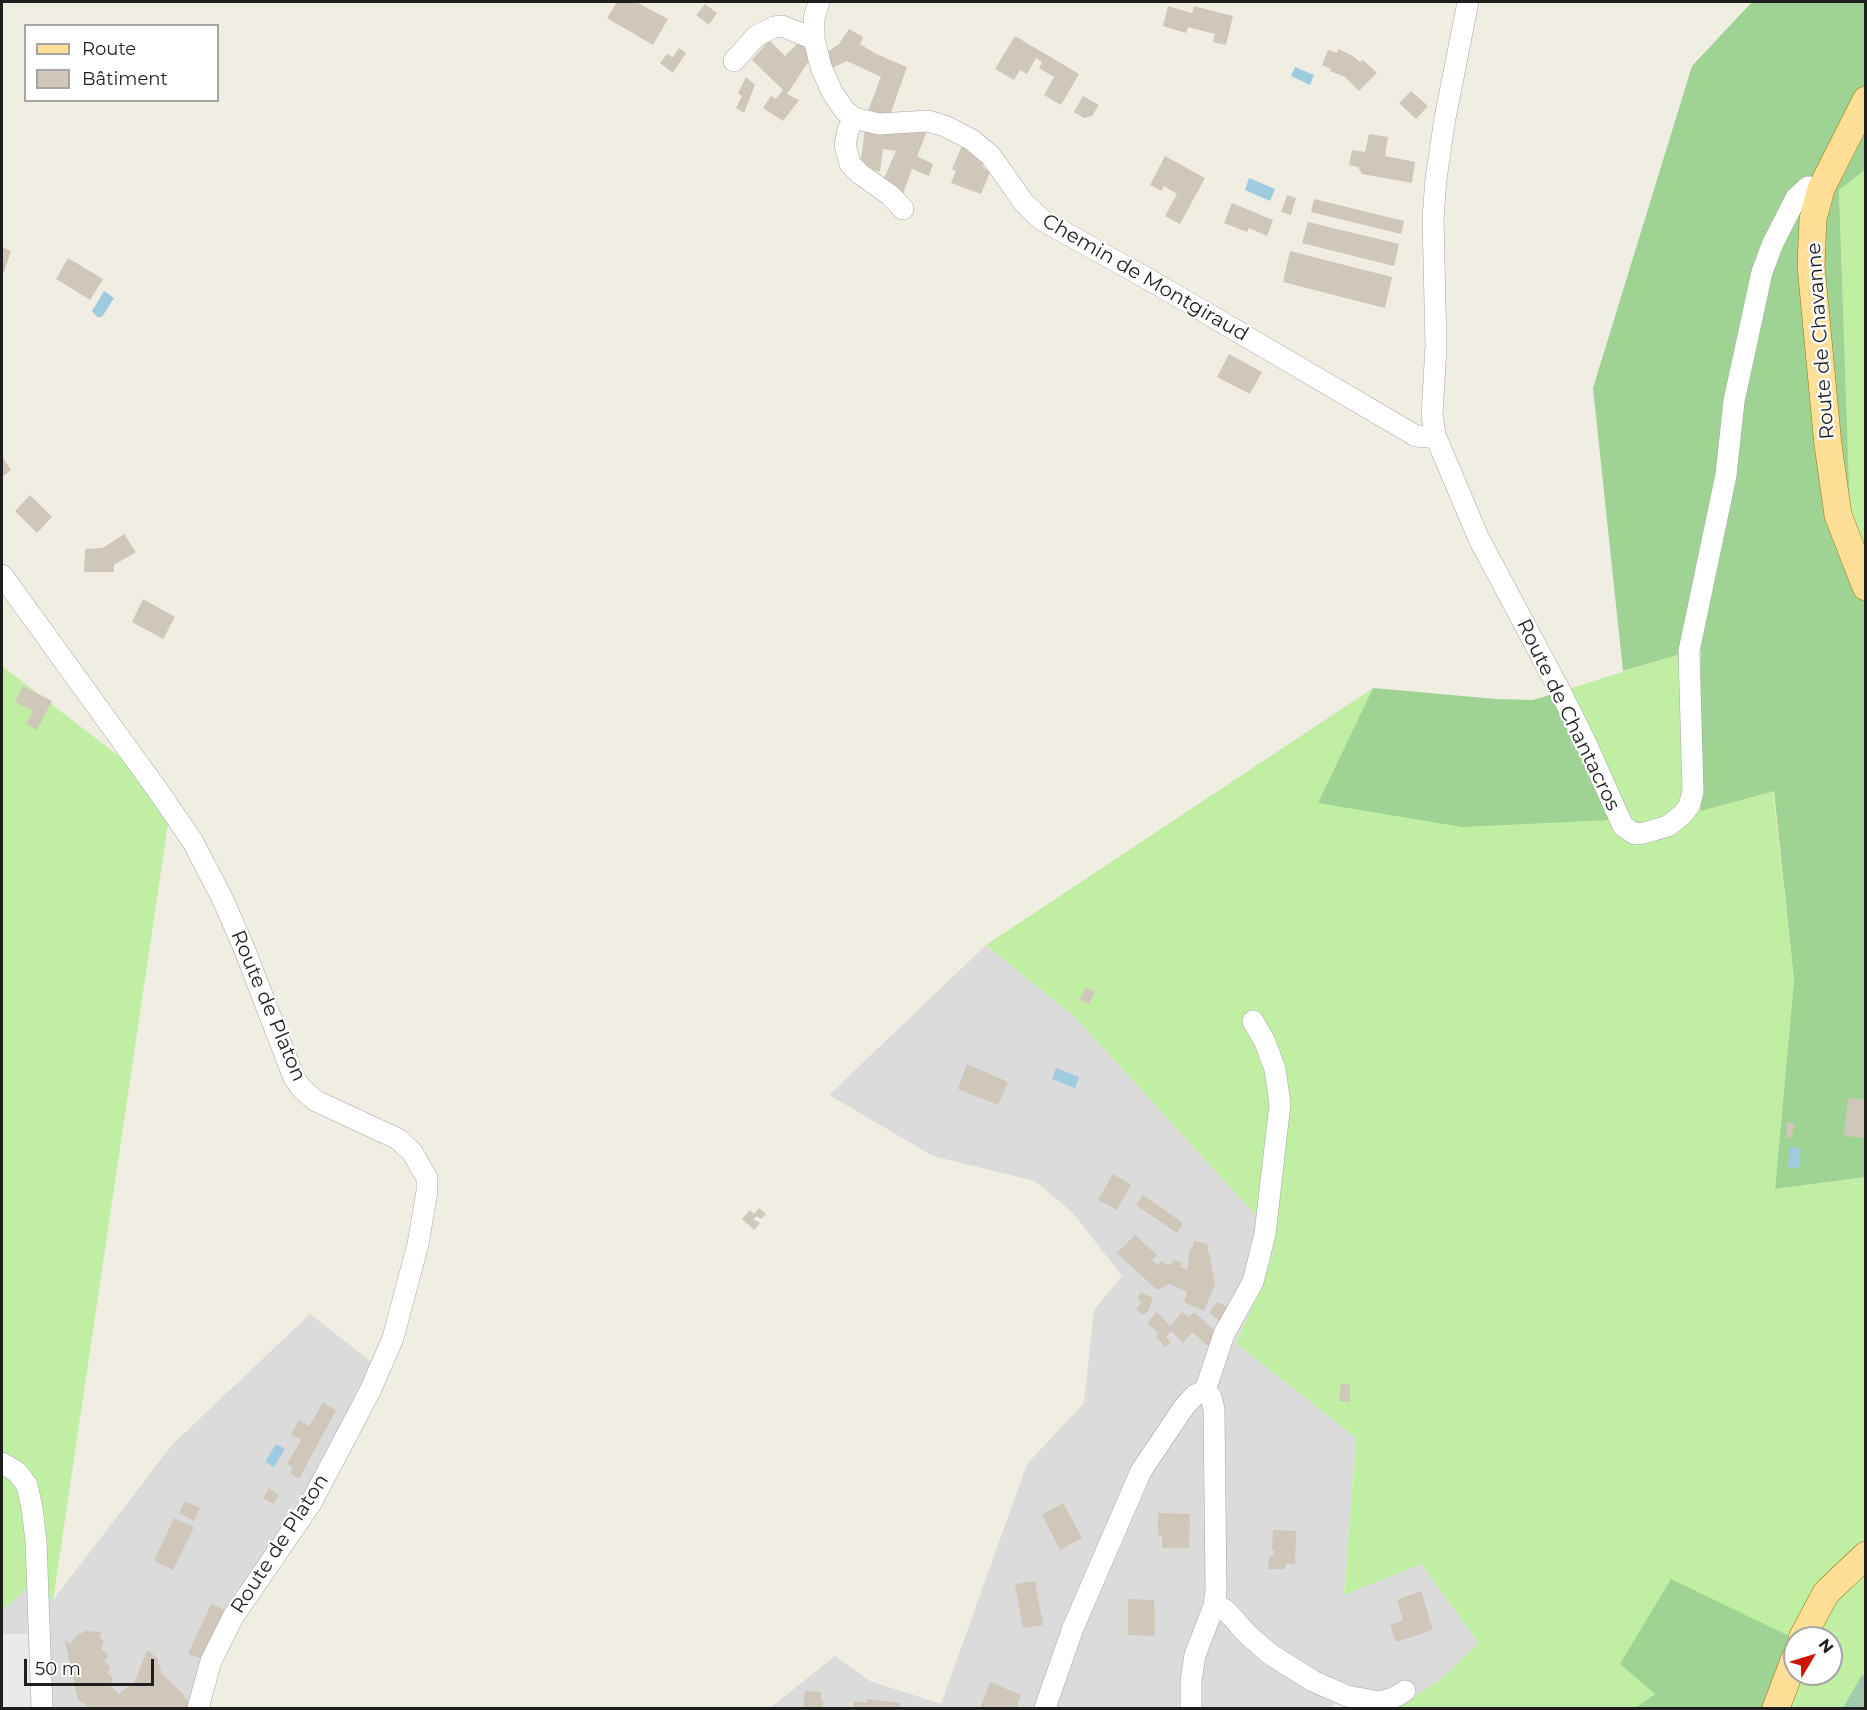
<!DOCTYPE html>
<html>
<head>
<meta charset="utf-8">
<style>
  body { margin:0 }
  #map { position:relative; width:1867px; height:1710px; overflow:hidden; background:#f0ede3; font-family:Montserrat,sans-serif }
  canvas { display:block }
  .frame { position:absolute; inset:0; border:3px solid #1e1e1e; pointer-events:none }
  .legend { position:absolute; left:24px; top:24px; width:195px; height:78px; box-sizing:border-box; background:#fff; border:2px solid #a5a5a5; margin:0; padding:8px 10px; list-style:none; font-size:18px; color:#1e1e1e }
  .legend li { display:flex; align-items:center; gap:12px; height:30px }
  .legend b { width:30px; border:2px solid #a5a5a5 }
  .north { position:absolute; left:1783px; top:1626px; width:60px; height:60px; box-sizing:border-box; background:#fff; border:2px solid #a5a5a5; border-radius:50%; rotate:52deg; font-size:16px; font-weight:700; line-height:24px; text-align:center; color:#1e1e1e }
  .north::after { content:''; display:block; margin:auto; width:21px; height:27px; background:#cb1700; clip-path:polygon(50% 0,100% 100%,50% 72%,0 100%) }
  .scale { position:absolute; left:24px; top:1659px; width:130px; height:27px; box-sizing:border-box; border:3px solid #1e1e1e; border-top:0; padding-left:8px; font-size:18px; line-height:21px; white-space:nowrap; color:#1e1e1e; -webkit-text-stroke:4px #fff; paint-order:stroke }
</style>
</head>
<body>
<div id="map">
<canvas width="1867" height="1710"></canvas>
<div class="frame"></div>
<ul class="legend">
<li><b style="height:8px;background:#ffde98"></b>Route</li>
<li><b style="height:16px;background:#d0c7bb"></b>Bâtiment</li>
</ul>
<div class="north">N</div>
<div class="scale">50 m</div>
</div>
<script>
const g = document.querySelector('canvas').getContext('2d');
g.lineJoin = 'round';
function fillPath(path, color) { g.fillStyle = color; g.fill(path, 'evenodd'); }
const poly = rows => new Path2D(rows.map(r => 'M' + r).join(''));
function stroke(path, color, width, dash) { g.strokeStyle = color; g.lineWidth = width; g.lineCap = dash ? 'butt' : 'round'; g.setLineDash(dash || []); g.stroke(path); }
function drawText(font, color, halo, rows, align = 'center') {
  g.font = font + ' Montserrat,sans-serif'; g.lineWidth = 4.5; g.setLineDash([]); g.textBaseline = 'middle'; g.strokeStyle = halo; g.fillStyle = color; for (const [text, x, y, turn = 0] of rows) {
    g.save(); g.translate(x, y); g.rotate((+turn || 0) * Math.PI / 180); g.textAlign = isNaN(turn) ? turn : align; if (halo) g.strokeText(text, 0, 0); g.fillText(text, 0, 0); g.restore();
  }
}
fillPath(poly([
  [986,945,1076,1018,1274,1235,1273,1252,1262,1286,1236,1343,1356,1438,1344,1594,1421,1564,1479,1643,1440,1680,1396,1708,1366,1708,1338,1701,1330,1708,770,1708,835,1656,870,1681,941,1704,1027,1464,1084,1403,1094,1310,1122,1276,1073,1213,1035,1181,933,1156,829,1095],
  [310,1314,372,1362,391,1366,242,1617,222,1658,208,1708,2,1708,2,1611,33,1583,53,1600,172,1445]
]), '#dcdbdb');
fillPath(poly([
  [1865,170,1865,551,1850,512,1839,190],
  [1701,647,1701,811,1773,790,1794,980,1775,1189,1865,1177,1865,1708,1764,1708,1655,1694,1635,1708,1396,1708,1440,1680,1479,1643,1421,1564,1344,1595,1356,1438,1236,1343,1262,1286,1273,1252,1274,1235,1076,1018,986,945,1373,688,1319,802,1553,694],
  [1795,1638,1831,1638,1831,1674,1795,1674],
  [2,666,172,797,53,1601,33,1583,2,1611]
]), '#c0efa4');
fillPath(poly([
  [1752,2,1865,2,1865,170,1839,190,1850,512,1866,551,1865,1177,1775,1189,1794,980,1774,791,1701,811,1701,648,1623,671,1593,388,1692,66],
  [1373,688,1496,699,1533,700,1553,694,1610,820,1462,827,1318,803],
  [1671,1579,1791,1637,1764,1708,1635,1708,1655,1694,1620,1664]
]), '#9fd394');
fillPath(poly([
  [1862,1675,1865,1677,1865,1708,1843,1708]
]), '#a2cbad');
fillPath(poly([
  [3,1634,28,1634,31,1708,2,1708]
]), '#eaeaea');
fillPath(poly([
  [1295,67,1314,75,1310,85,1291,76],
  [1249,178,1275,189,1270,201,1245,190],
  [104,291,114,298,102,317,97,317,92,311],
  [1056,1068,1079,1077,1075,1088,1052,1079],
  [1790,1147,1801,1148,1799,1168,1788,1167],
  [276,1444,285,1449,274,1467,265,1462]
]), '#9fcbe1');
fillPath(poly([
  [617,2,636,2,668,19,653,45,607,18],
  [705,4,717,13,709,25,696,15],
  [1168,6,1192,13,1194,6,1233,16,1226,45,1213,42,1215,34,1188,27,1186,33,1163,26],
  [849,29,863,37,860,44,876,54,907,67,889,118,867,113,881,77,847,61,832,68,826,53,839,44],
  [1015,36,1079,74,1061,105,1044,95,1054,77,1039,68,1042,62,1036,58,1027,74,1020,70,1014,80,995,69],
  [769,40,785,56,800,41,811,58,787,94,799,100,783,121,763,108,771,96,776,99,783,90,752,60],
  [679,48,686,53,673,73,660,63,667,54,673,57],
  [1338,49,1353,56,1360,62,1363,60,1377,73,1359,91,1345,77,1330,71,1331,69,1322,65,1328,50,1337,53],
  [746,77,755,85,744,113,736,108,742,96,738,93],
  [1411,91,1428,106,1416,119,1399,103],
  [1083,96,1099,105,1092,116,1084,118,1074,112],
  [865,129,928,129,917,156,933,164,929,176,912,169,903,194,882,183,896,151,883,149,880,172,860,166],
  [1369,134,1388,137,1385,156,1415,162,1412,183,1362,174,1358,167,1349,165,1352,150,1365,152],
  [962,146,984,160,983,167,990,172,981,194,951,183,956,171,952,169],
  [1165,156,1205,178,1180,224,1165,216,1177,194,1164,186,1161,191,1150,185],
  [1287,195,1296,198,1291,215,1281,212],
  [1314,199,1404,221,1401,234,1311,212],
  [1232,203,1273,220,1267,236,1249,228,1247,232,1224,223],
  [1308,222,1399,244,1394,266,1302,243],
  [2,247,11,251,4,272,2,271],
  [1290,251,1392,277,1385,308,1283,282],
  [68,258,103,279,90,300,56,279],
  [1229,354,1262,372,1250,394,1217,377],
  [2,457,11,470,2,477],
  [30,495,52,517,37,533,15,511],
  [124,534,136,552,114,565,114,572,84,572,85,549,103,548],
  [143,599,175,617,163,639,132,622],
  [23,686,52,701,37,730,26,724,33,711,15,702],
  [1086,987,1095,992,1089,1004,1079,1000],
  [967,1064,1008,1082,998,1105,958,1089],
  [1848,1098,1866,1100,1866,1138,1844,1136],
  [1787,1122,1795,1123,1791,1138,1786,1137],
  [1113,1174,1131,1185,1117,1210,1098,1200],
  [1143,1195,1183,1223,1177,1233,1136,1205],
  [759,1208,766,1214,761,1219,757,1216,753,1219,760,1223,754,1230,742,1219,750,1210,754,1214],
  [1135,1235,1157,1255,1152,1260,1157,1265,1161,1261,1165,1264,1171,1265,1173,1260,1182,1262,1180,1267,1187,1270,1190,1249,1192,1249,1194,1241,1208,1244,1208,1252,1209,1252,1215,1284,1204,1311,1184,1302,1187,1292,1169,1284,1157,1290,1117,1253],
  [1141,1292,1153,1298,1149,1310,1143,1315,1136,1309,1142,1303,1137,1298],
  [1217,1302,1234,1310,1225,1324,1209,1313],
  [1157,1312,1170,1326,1182,1312,1189,1317,1194,1312,1218,1334,1208,1346,1192,1332,1183,1343,1171,1331,1166,1337,1171,1342,1165,1347,1156,1337,1159,1334,1147,1323],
  [1341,1384,1350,1384,1350,1402,1339,1401],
  [323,1403,336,1410,299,1479,290,1473,293,1468,287,1464,301,1440,291,1434,299,1420,309,1426],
  [269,1489,279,1495,273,1504,263,1498],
  [185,1501,200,1508,194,1521,179,1513],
  [1063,1503,1082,1538,1060,1550,1042,1515],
  [1158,1513,1190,1514,1189,1548,1162,1548,1162,1536,1158,1535],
  [174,1518,194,1527,173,1570,154,1561],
  [1273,1530,1296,1531,1295,1564,1286,1563,1285,1569,1268,1569,1269,1558,1274,1554,1274,1550,1272,1550],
  [1035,1581,1043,1625,1023,1628,1015,1584],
  [1421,1591,1433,1630,1396,1642,1390,1625,1403,1620,1397,1600],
  [1128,1599,1154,1600,1155,1636,1128,1635],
  [211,1604,225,1610,204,1660,188,1654],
  [85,1631,102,1632,99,1638,104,1641,101,1650,107,1653,108,1656,104,1662,109,1665,110,1668,107,1673,112,1677,113,1680,110,1685,119,1694,135,1681,147,1650,157,1658,162,1674,182,1693,191,1705,190,1708,91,1708,78,1700,65,1641,71,1644,76,1636],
  [990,1682,1021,1695,1016,1708,980,1708],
  [805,1691,821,1692,821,1701,824,1701,822,1708,803,1708],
  [867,1699,901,1703,900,1708,853,1708,854,1701,867,1703]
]), '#d0c7bb');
const minor = poly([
  [819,2,814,18,814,39,821,67,832,92,845,111,854,118,879,124,928,121,945,126,972,140,991,156,1024,203,1042,220,1155,283,1416,436,1427,437,1435,435],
  [1468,2,1445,118,1436,179,1433,218,1436,346,1432,415,1435,435,1479,539,1560,691,1585,741,1623,826,1635,834,1644,833,1668,826,1683,814,1689,806,1693,792,1689,651,1726,475,1734,401,1762,272,1773,243,1796,198,1808,187,1821,189],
  [734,61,756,36,774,27,782,26,814,39],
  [854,118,848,130,845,145,850,164,860,174,890,195,903,209],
  [2,575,161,795,193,842,223,900,244,948,294,1078,302,1089,316,1101,398,1139,412,1152,427,1178,427,1191,418,1244,393,1338,370,1391,311,1503,233,1617,211,1661,198,1708],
  [1205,1391,1224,1334,1253,1282,1265,1234,1280,1104,1275,1069,1265,1042,1253,1021],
  [2,1463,17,1472,27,1485,32,1508,36,1541,42,1708],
  [1214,1606,1224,1609,1233,1618,1247,1634,1270,1654,1313,1681,1347,1696,1379,1702,1393,1698,1405,1691],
  [1045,1708,1073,1628,1141,1471,1184,1407,1195,1395,1205,1391,1211,1397,1214,1409,1216,1591,1214,1606,1195,1655,1191,1680,1191,1708]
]);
const major = poly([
  [1866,100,1821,189,1813,219,1811,266,1828,445,1838,515,1866,587],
  [1802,1638,1826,1593,1866,1555],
  [1776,1708,1795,1658]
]);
stroke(minor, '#a5a5a5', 22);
stroke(major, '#977600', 28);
stroke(minor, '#fff', 21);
stroke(major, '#ffde98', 27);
drawText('20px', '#1e1e1e', '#fff', [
  ["Chemin de Montgiraud",1145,278,30],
  ["Route de Chavanne",1821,341,-94],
  ["Route de Chantacros",1568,715,64],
  ["Route de Platon",268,1006,67],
  ["Route de Platon",280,1544,-57]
]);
</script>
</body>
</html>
